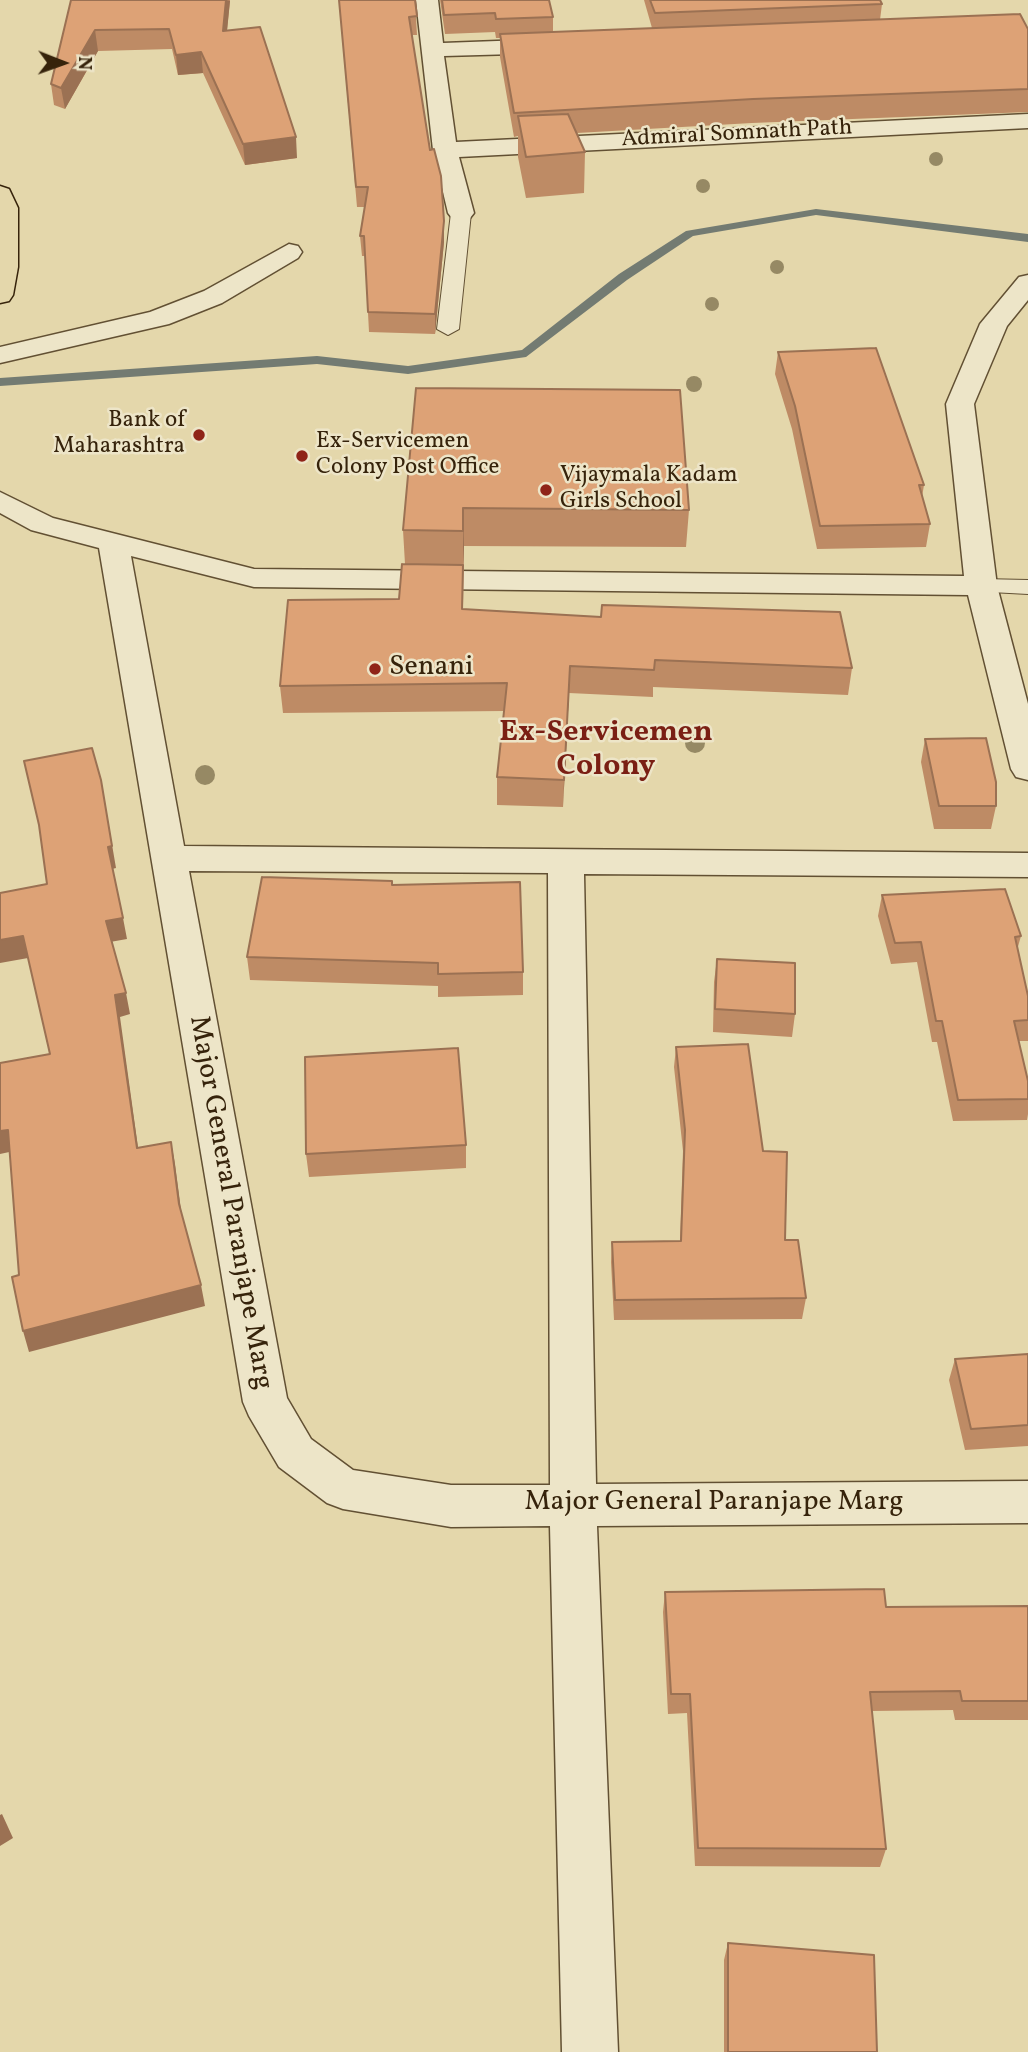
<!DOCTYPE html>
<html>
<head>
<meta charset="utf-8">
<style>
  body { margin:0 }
  #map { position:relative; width:1028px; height:2052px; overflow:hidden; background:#e4d7ab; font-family:Vollkorn,serif }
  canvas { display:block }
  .north { position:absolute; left:28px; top:28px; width:70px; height:70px; -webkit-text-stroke:5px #ede5c8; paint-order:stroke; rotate:91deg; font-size:19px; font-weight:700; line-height:28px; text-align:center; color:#36230b }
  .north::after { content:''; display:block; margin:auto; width:24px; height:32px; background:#36230b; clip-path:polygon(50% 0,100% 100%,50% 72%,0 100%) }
</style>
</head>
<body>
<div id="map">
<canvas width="1028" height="2052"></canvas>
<div class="north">N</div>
</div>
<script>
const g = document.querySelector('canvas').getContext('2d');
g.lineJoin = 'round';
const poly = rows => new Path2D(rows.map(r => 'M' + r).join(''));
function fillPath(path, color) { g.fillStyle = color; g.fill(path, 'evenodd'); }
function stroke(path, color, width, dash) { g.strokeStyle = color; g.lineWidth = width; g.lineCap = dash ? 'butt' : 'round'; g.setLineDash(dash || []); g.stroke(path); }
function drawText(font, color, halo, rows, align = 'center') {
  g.font = font + ' Vollkorn,serif'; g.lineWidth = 5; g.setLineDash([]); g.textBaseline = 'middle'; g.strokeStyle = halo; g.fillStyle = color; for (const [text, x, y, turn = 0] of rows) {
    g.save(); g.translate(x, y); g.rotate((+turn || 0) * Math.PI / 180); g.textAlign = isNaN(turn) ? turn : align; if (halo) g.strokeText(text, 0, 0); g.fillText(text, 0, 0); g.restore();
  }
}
fillPath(poly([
  [816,209,1028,234,1028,242,816,215,693,236,627,280,526,357,408,374,317,364,0,386,0,378,317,356,408,366,522,350,619,274,686,231,816,209]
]), '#737b72');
const lane = poly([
  [461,207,471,213,459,329,448,335,437,329,451,213,461,207],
  [981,579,1028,580,1028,594,972,591,969,586,972,581,981,579]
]);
const street = poly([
  [416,0,438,0,443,43,551,39,562,46,551,53,444,56,456,142,1028,114,1028,128,459,157,474,213,470,218,461,221,452,218,448,213,433,150,416,0],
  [289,244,298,246,302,252,298,258,222,303,169,324,0,363,0,347,150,312,204,291,289,244],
  [1028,275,1028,300,1007,326,974,404,997,586,1028,704,1028,780,1016,777,1011,769,968,595,254,587,131,556,184,846,1028,853,1028,877,584,874,596,1484,1028,1481,1028,1523,597,1526,618,2052,562,2052,550,1526,451,1527,343,1509,327,1503,279,1467,249,1416,243,1402,99,548,31,530,0,513,0,492,53,518,254,569,964,576,946,404,980,324,1019,277,1028,275],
  [189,871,548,873,550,1485,451,1485,353,1470,311,1439,287,1398,189,871]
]);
const primary = poly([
  [0,186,9,189,18,208,18,267,13,295,9,301,0,303,0,186]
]);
stroke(lane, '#625033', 2);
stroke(street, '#625033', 3);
stroke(primary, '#36230b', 3);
fillPath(lane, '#ede5c8');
fillPath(street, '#ede5c8');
fillPath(primary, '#e4d7ab');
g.fillStyle = '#968964';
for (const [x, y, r] of [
  [936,159,7],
  [703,186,7],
  [777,267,7],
  [712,304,7],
  [694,384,8],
  [695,743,10],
  [205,775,10]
]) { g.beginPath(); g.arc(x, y, r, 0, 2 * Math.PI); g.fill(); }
fillPath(poly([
  [71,0,230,0,227,30,297,158,245,165,203,73,178,75,172,49,98,51,65,109,54,105,51,84],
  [339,0,415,0,417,35,412,35,444,242,435,334,369,332,365,256,362,256,360,236,365,207,357,207],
  [440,0,549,0,553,17,553,32,652,28,644,0,880,0,882,4,880,20,1028,29,1028,112,752,123,577,133,585,152,584,193,526,198,518,157,518,136,514,137,500,57,500,38,496,38,495,32,445,34],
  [778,352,924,485,922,497,930,524,926,547,817,549,792,429,775,374],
  [416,388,689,510,686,547,464,546,463,609,852,668,848,695,653,687,653,697,569,693,563,807,497,805,497,777,504,711,283,713,280,686,399,599,405,564,403,530],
  [925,739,996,806,991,829,934,829,921,762],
  [392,885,523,972,523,995,438,997,438,986,250,980,247,957],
  [882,895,1021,936,1017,950,1028,996,1028,1041,1019,1041,1028,1081,1028,1114,1027,1120,953,1121,937,1042,932,1042,917,962,891,964,878,916],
  [717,959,795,1014,792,1037,713,1032,714,982],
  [676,1047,763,1151,785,1240,806,1298,802,1319,614,1320,611,1262,612,1242,680,1241,683,1151,674,1067],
  [466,1145,466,1168,309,1177,306,1154],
  [1028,1354,1028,1446,965,1450,949,1380,955,1359],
  [665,1592,886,1607,1028,1606,1028,1720,955,1720,953,1710,872,1711,886,1849,880,1867,695,1866,687,1713,668,1714,663,1612],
  [728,1943,877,2052,724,2052,724,1960]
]), '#be8b65');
fillPath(poly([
  [226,0,230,1,225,51,223,31],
  [95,30,98,51,65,109,61,88],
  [201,52,203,73,178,75,176,55],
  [296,137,297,158,245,165,243,144],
  [444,221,444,242,435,334,435,314],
  [463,508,464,546,463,568],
  [570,666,569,693,563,807,564,780],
  [101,780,116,868,112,869,108,847],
  [123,918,127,939,110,942,106,921],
  [23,936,28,958,0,963,0,940],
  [126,993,130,1014,120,1017,141,1169,137,1148,115,995],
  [8,1130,14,1151,0,1154,0,1131],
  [171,1142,175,1164,183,1225,179,1204],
  [201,1285,205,1306,29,1352,23,1331],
  [2,1814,13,1838,0,1846,0,1815]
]), '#9b7153');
const building = poly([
  [71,0,226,0,223,31,260,27,296,137,243,144,201,52,176,55,169,29,95,30,61,88,51,84,71,0],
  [339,0,415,0,417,16,409,17,430,150,434,149,441,176,444,221,435,314,368,312,364,236,360,236,368,187,356,187,339,0],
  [442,0,549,0,553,17,496,19,495,13,444,15,442,0],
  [650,0,880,0,882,4,655,13,650,0],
  [1020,14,1028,29,1028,89,753,99,514,113,500,34,1020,14],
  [568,114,585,152,526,157,518,116,568,114],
  [876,348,924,485,919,485,930,524,820,526,795,406,778,352,876,348],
  [416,388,680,390,689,510,463,508,463,531,403,530,416,388],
  [402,564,463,565,462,609,601,617,602,605,840,612,852,668,655,660,654,670,570,666,564,780,497,777,507,683,280,686,288,600,399,599,402,564],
  [986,738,996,782,996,806,939,806,925,739,986,738],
  [92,748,101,780,112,846,108,847,123,918,106,921,126,993,115,995,137,1148,171,1142,179,1204,201,1285,23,1331,12,1277,19,1275,8,1130,0,1131,0,1063,50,1054,23,936,0,940,0,893,47,884,39,825,24,761,92,748],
  [262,877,392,881,392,885,520,882,523,972,438,974,438,963,247,957,262,877],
  [1005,889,1021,936,1015,937,1028,996,1028,1020,1014,1021,1028,1081,1028,1099,958,1100,942,1021,936,1021,921,942,895,943,882,895,1005,889],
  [717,959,795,963,795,1014,715,1009,717,959],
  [748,1044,763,1151,787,1152,785,1240,798,1240,806,1298,615,1300,612,1242,681,1241,685,1130,676,1047,748,1044],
  [458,1048,466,1145,306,1154,305,1057,458,1048],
  [1028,1354,1028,1425,971,1429,955,1359,1028,1354],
  [884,1589,886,1607,1028,1606,1028,1701,962,1701,960,1691,870,1692,886,1849,698,1848,690,1694,671,1694,665,1592,884,1589],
  [728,1943,874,1955,877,2052,728,2052,728,1943]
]);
fillPath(building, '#dda276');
stroke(building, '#9b7153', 2);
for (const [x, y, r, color] of [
  [199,435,7,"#8f2418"],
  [302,456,7,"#8f2418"],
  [546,490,7,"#8f2418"],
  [375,669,7,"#8f2418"]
]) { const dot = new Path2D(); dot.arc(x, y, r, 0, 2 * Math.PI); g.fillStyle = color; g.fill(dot); stroke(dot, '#ede5c8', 2.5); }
drawText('23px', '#36230b', '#ede5c8', [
  ["Admiral Somnath Path",737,135,-3]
]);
drawText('23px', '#36230b', '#ede5c8', [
  ["Bank of",185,422,"right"],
  ["Maharashtra",185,448,"right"],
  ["Ex-Servicemen",316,443],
  ["Colony Post Office",316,469],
  ["Vijaymala Kadam",560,477],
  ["Girls School",560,503]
], 'left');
drawText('28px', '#36230b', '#ede5c8', [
  ["Senani",389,669]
], 'left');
drawText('28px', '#36230b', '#ede5c8', [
  ["Major General Paranjape Marg",229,1203,80],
  ["Major General Paranjape Marg",714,1504]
]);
drawText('bold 30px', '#7a1f14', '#ede5c8', [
  ["Ex-Servicemen",606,734],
  ["Colony",606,768]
]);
</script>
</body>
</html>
